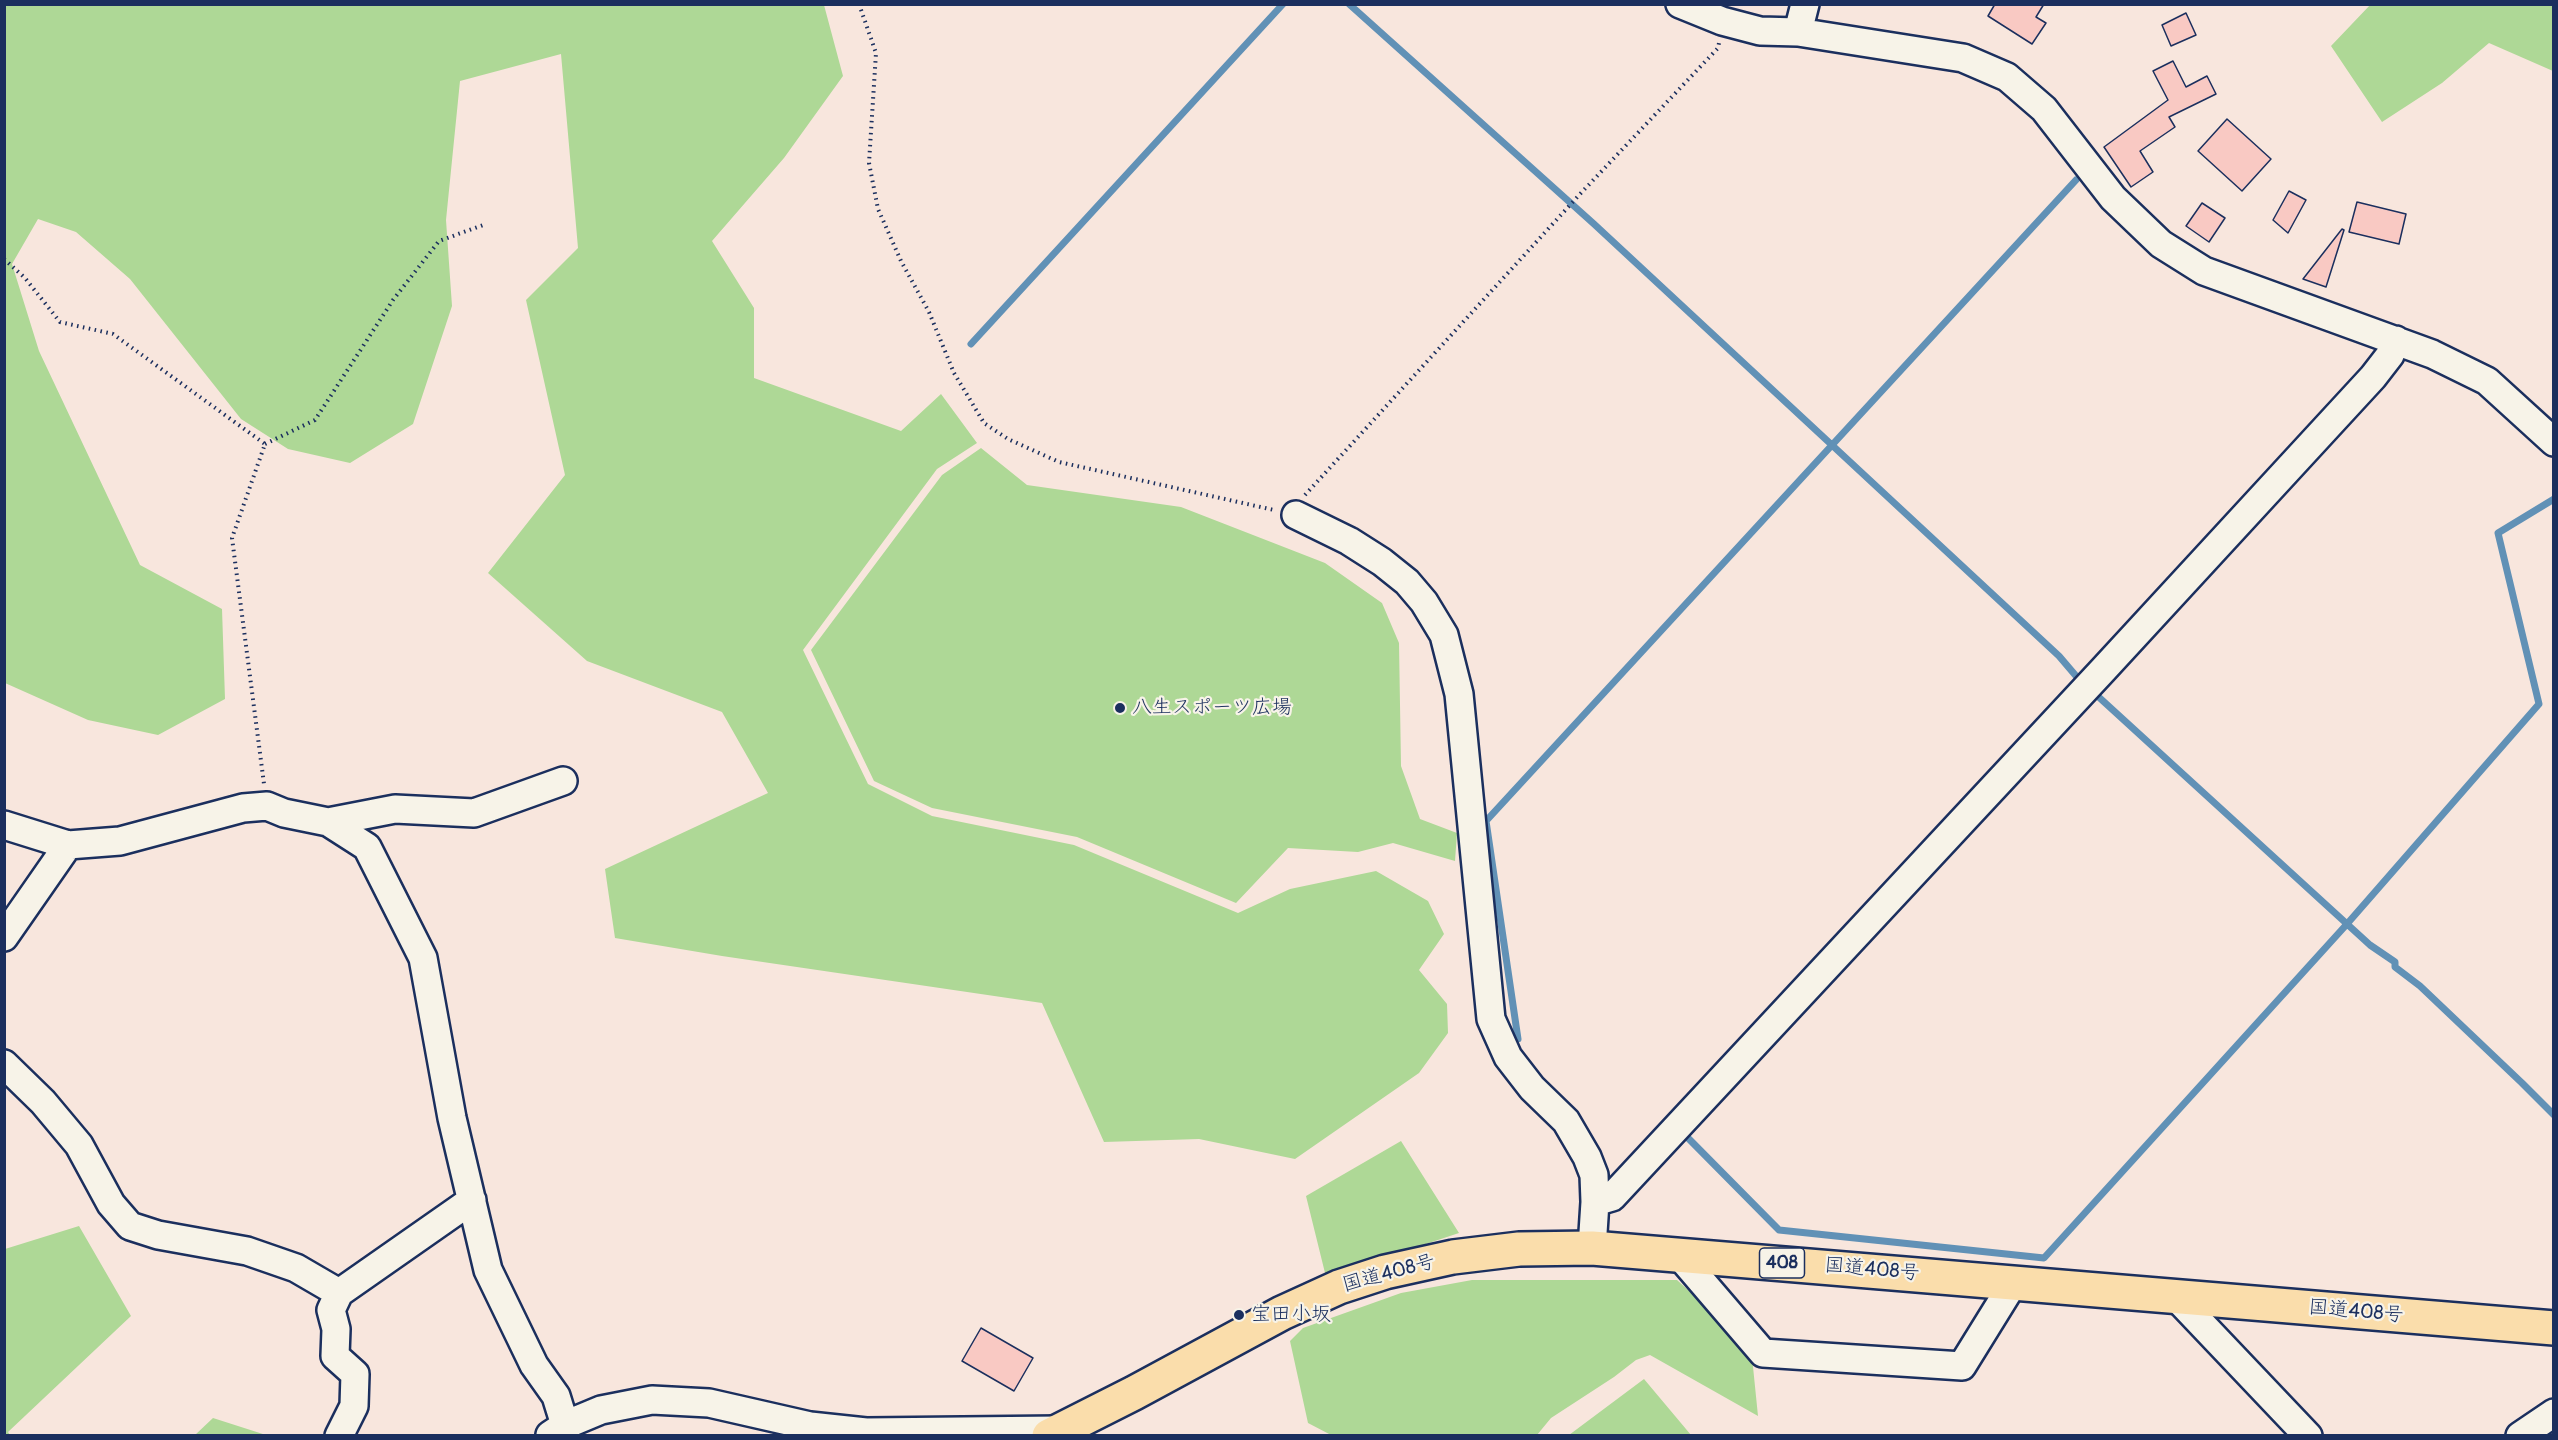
<!DOCTYPE html>
<html>
<head>
<meta charset="utf-8">
<style>
  body { margin:0 }
  #map { position:relative; width:2558px; height:1440px; overflow:hidden; background:#f8e6dd; font-family:Pangolin,sans-serif }
  canvas { display:block }
  .frame { position:absolute; inset:0; border:6px solid #1b2f5e; pointer-events:none }
</style>
</head>
<body>
<div id="map">
<canvas width="2558" height="1440"></canvas>
<div class="frame"></div>
</div>
<script>
const g = document.querySelector('canvas').getContext('2d');
g.lineJoin = 'round';
function fillPath(path, color) { g.fillStyle = color; g.fill(path, 'evenodd'); }
const poly = rows => new Path2D(rows.map(r => 'M' + r).join(''));
function stroke(path, color, width, dash) { g.strokeStyle = color; g.lineWidth = width; g.lineCap = dash ? 'butt' : 'round'; g.setLineDash(dash || []); g.stroke(path); }
function drawText(font, color, halo, rows, align = 'center') {
  g.font = font + ' Pangolin,"Klee One",sans-serif'; g.lineWidth = 4.5; g.setLineDash([]); g.textBaseline = 'middle'; g.strokeStyle = halo; g.fillStyle = color; for (const [text, x, y, turn = 0] of rows) {
    g.save(); g.translate(x, y); g.rotate((+turn || 0) * Math.PI / 180); g.textAlign = isNaN(turn) ? turn : align; if (halo) g.strokeText(text, 0, 0); g.fillText(text, 0, 0); g.restore();
  }
}
fillPath(poly([
  [5,4,824,5,843,76,784,158,712,241,754,308,754,378,901,431,941,394,977,443,937,469,803,650,868,784,932,816,1074,845,1238,913,1290,889,1376,871,1428,901,1444,934,1419,970,1447,1004,1448,1033,1419,1073,1295,1159,1199,1139,1104,1142,1042,1003,722,956,615,938,605,869,768,793,722,712,587,661,488,573,565,475,526,300,578,248,561,54,460,81,446,220,452,306,413,424,350,463,288,449,241,419,130,279,76,232,38,219,12,264,39,351,140,565,222,609,225,699,158,735,88,720,5,683],
  [2371,4,2553,5,2553,71,2489,43,2442,83,2382,122,2331,46],
  [981,448,1027,485,1181,507,1325,563,1382,603,1399,643,1401,766,1420,819,1457,833,1455,861,1393,843,1358,852,1288,848,1236,903,1077,837,932,808,874,781,811,650,942,475],
  [1401,1141,1459,1233,1326,1277,1306,1196],
  [79,1226,131,1316,8,1432,10,1435,5,1435,5,1249],
  [1472,1280,1677,1280,1751,1347,1758,1416,1650,1355,1636,1360,1614,1377,1551,1418,1537,1435,1331,1435,1308,1423,1290,1341,1303,1328,1401,1293],
  [1644,1379,1691,1435,1569,1435],
  [213,1418,266,1435,195,1435]
]), '#aed896');
stroke(poly([
  [1349,4,1594,224,2059,656,2082,683],
  [971,344,1283,4],
  [2091,690,2370,945,2395,962,2395,967,2420,986,2522,1083,2554,1115],
  [1518,1039,1486,821,2076,180],
  [1689,1139,1779,1230,2044,1258,2347,924,2539,704,2498,533,2554,499]
]), '#6191b6', 7);
const building = poly([
  [1995,4,2044,4,2036,17,2046,23,2032,44,1988,16,1995,4],
  [2186,13,2196,35,2171,46,2162,25,2186,13],
  [2173,61,2186,87,2207,76,2216,94,2169,117,2175,127,2140,151,2153,172,2131,187,2104,147,2168,100,2153,71,2173,61],
  [2227,119,2271,159,2242,191,2198,151,2227,119],
  [2289,191,2306,200,2288,233,2273,220,2289,191],
  [2357,202,2406,214,2399,244,2349,232,2357,202],
  [2202,203,2225,218,2209,242,2186,226,2202,203],
  [2342,229,2344,230,2326,287,2303,279,2342,229],
  [981,1328,1033,1358,1014,1391,962,1361,981,1328]
]);
fillPath(building, '#f9c9c3');
stroke(building, '#1b2f5e', 1.5);
const minor = poly([
  [1680,4,1722,21,1760,31,1798,32,1963,58,2007,77,2044,109,2113,198,2161,244,2204,271,2432,354,2487,381,2554,442],
  [1798,32,1805,4],
  [1296,515,1349,541,1382,562,1407,582,1424,602,1444,635,1459,694,1491,1019,1508,1057,1532,1088,1566,1121,1587,1157,1594,1175,1595,1202,1592,1248],
  [328,822,395,809,474,813,563,781],
  [4,825,68,845,120,841,243,808,267,806,284,813,328,822,367,847,423,958,452,1118,488,1270,534,1365,556,1396,565,1425],
  [4,937,68,845],
  [4,1064,43,1102,79,1145,111,1204,130,1226,158,1235,247,1251,296,1268,339,1293],
  [1595,1202,1612,1197,2103,670,2373,377,2390,355,2396,340],
  [1679,1255,1763,1353,1962,1366,2014,1282],
  [2176,1297,2308,1436],
  [550,1435,565,1425,601,1410,652,1400,709,1403,810,1426,866,1432,1059,1430,1061,1436],
  [339,1436,354,1406,355,1374,335,1356,336,1329,331,1310,339,1293,472,1200],
  [2520,1436,2554,1413]
]);
const highway = poly([
  [1049,1436,1134,1393,1282,1313,1339,1287,1385,1272,1453,1257,1519,1249,1592,1248,2554,1328]
]);
stroke(minor, '#1b2f5e', 32);
stroke(highway, '#1b2f5e', 38);
stroke(poly([
  [859,4,876,53,869,163,878,209,901,261,929,312,954,373,984,423,1008,439,1059,462,1274,510],
  [4,259,25,278,60,322,113,334,265,444,232,538,264,784],
  [265,444,315,420,393,300,439,241,486,224],
  [1305,495,1581,193,1718,48,1719,43]
]), '#1b2f5e', 4, [1.5, 4.5]);
stroke(minor, '#f7f3e8', 27);
stroke(highway, '#faddab', 33);
for (const [x, y, r, color] of [
  [1120,708,6,"#1b2f5e"],
  [1239,1315,6,"#1b2f5e"]
]) { const dot = new Path2D(); dot.arc(x, y, r, 0, 2 * Math.PI); g.fillStyle = color; g.fill(dot); stroke(dot, '#f7f3e8', 2); }
for (const [x, y, w] of [
  [1782,1263,45]
]) { const box = new Path2D(); box.roundRect(x - w / 2, y - 15, w, 30, 4.5); g.fillStyle = '#f7f3e8'; g.fill(box); stroke(box, '#1b2f5e', 1.5); }
drawText('bold 18px', '#1b2f5e', null, [
  ["408",1782,1263]
]);
drawText('20px', '#1b2f5e', '#f7f3e8', [
  ["八生スポーツ広場",1132,708],
  ["宝田小坂",1251,1315]
], 'left');
drawText('20px', '#1b2f5e', '#f7f3e8', [
  ["国道408号",1872,1270,5],
  ["国道408号",1389,1274,-15],
  ["国道408号",2356,1312,5]
]);
</script>
</body>
</html>
